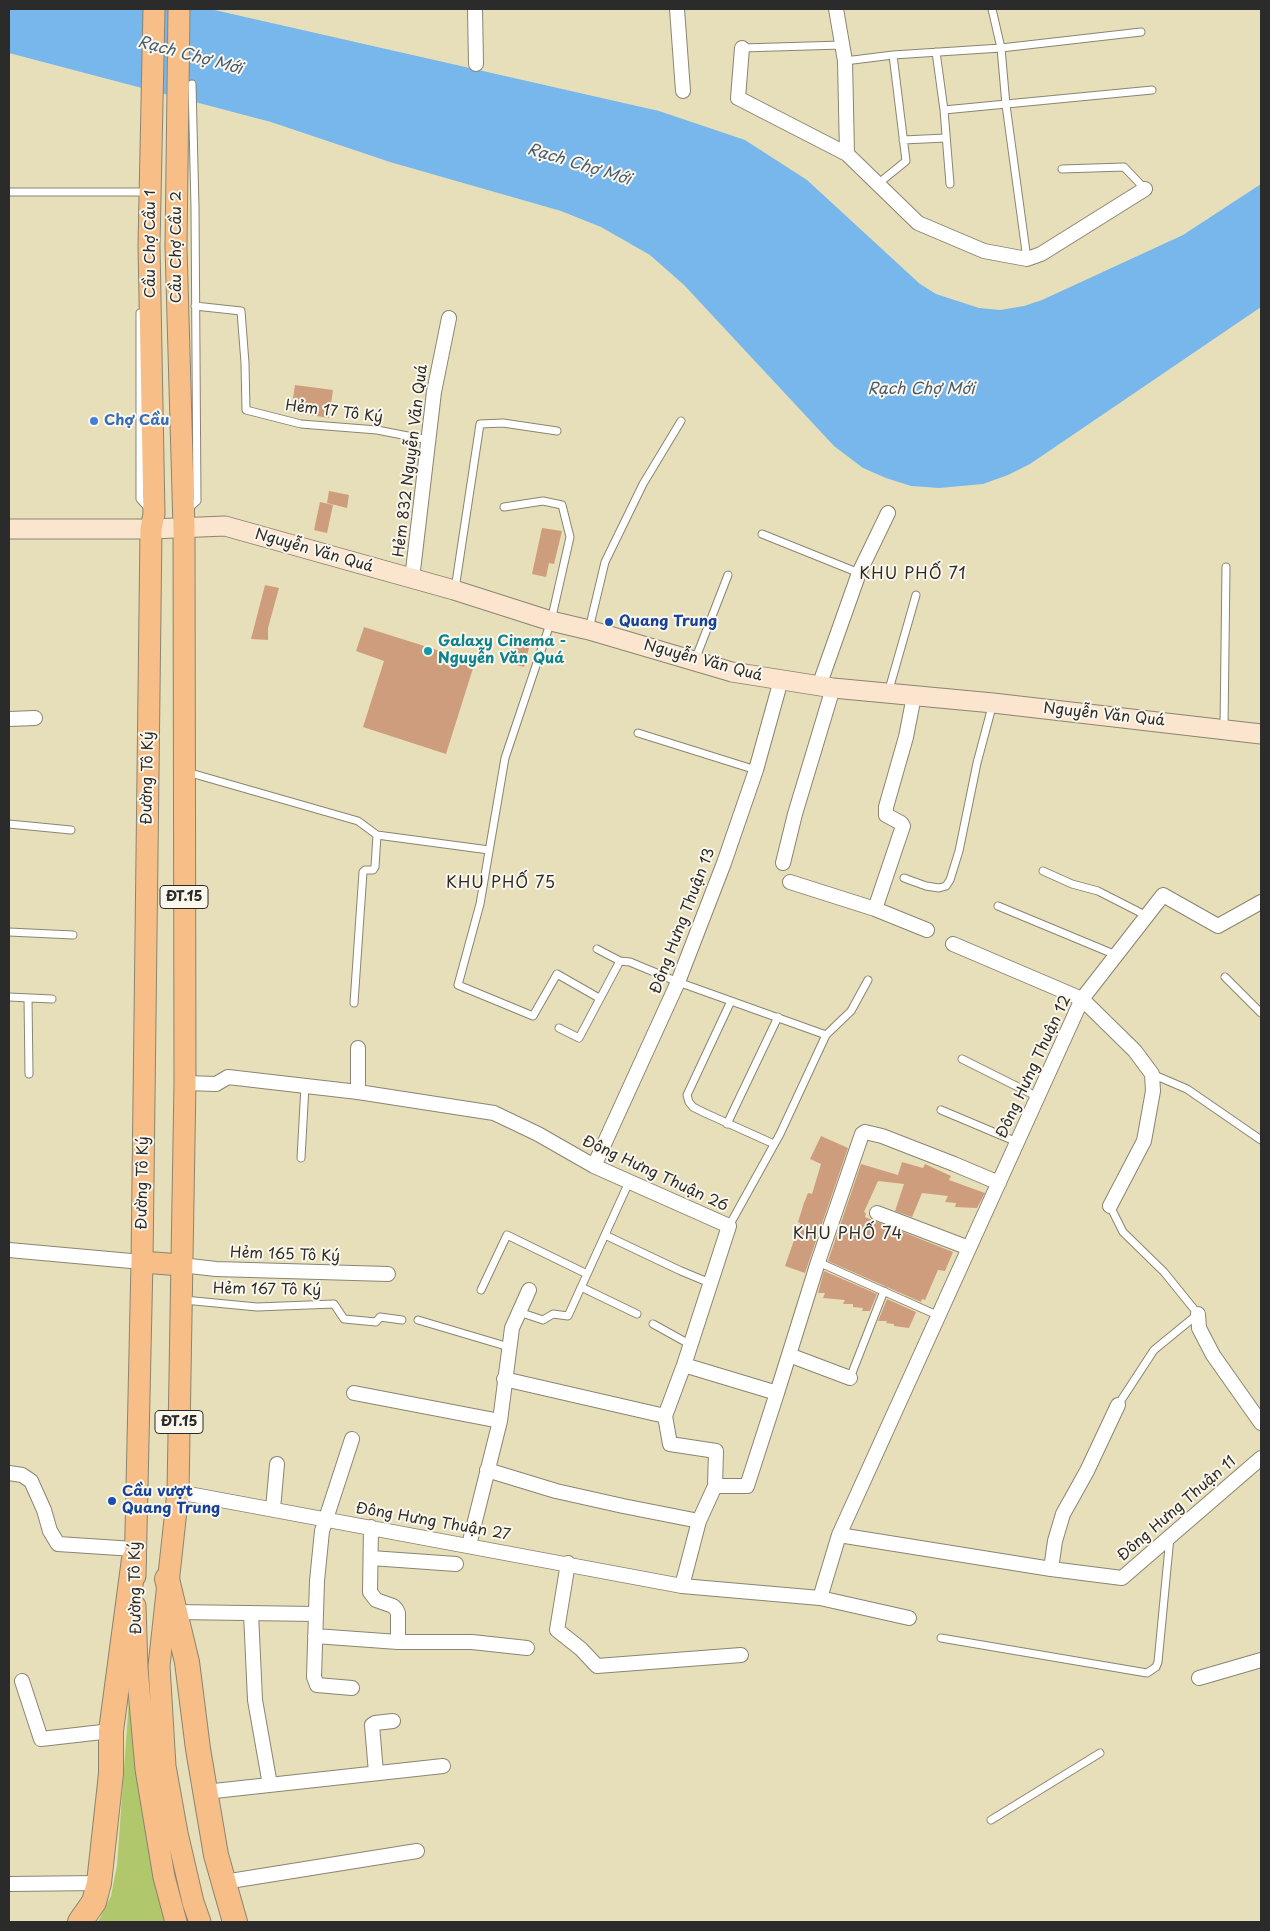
<!DOCTYPE html>
<html>
<head>
<meta charset="utf-8">
<style>
  body { margin:0 }
  #map { position:relative; width:1270px; height:1931px; overflow:hidden; background:#e7dfb9; font-family:"Playpen Sans",sans-serif }
  canvas { display:block }
  .frame { position:absolute; inset:0; border:10px solid #2b2b2b; pointer-events:none }
</style>
</head>
<body>
<div id="map">
<canvas width="1270" height="1931"></canvas>
<div class="frame"></div>
</div>
<script>
const g = document.querySelector('canvas').getContext('2d');
g.lineJoin = 'round';
function fillPath(path, color) { g.fillStyle = color; g.fill(path, 'evenodd'); }
const poly = rows => new Path2D(rows.map(r => 'M' + r).join(''));
function stroke(path, color, width, dash) { g.strokeStyle = color; g.lineWidth = width; g.lineCap = dash ? 'butt' : 'round'; g.setLineDash(dash || []); g.stroke(path); }
function drawText(font, color, halo, rows, align = 'center') {
  g.font = font + ' "Playpen Sans",sans-serif'; g.lineWidth = 4; g.setLineDash([]); g.textBaseline = 'middle'; g.strokeStyle = halo; g.fillStyle = color; for (const [text, x, y, turn = 0] of rows) {
    g.save(); g.translate(x, y); g.rotate((+turn || 0) * Math.PI / 180); g.textAlign = isNaN(turn) ? turn : align; if (halo) g.strokeText(text, 0, 0); g.fillText(text, 0, 0); g.restore();
  }
}
fillPath(poly([
  [129,1700,169,1922,98,1922,111,1896,117,1865]
]), '#b1c76c');
fillPath(poly([
  [9,9,210,9,659,111,745,140,807,180,920,284,936,294,979,308,1000,310,1024,306,1042,300,1183,235,1261,184,1261,307,1030,464,1008,475,983,484,939,488,911,486,886,478,863,468,834,446,684,285,650,255,601,227,561,211,390,162,271,122,9,53]
]), '#77b7eb');
fillPath(poly([
  [295,385,333,390,329,418,291,412],
  [329,491,349,495,347,508,327,503],
  [320,502,333,505,327,533,314,530],
  [542,528,562,531,554,564,549,563,546,577,532,574],
  [265,585,279,588,268,628,268,640,251,639],
  [364,627,475,662,446,754,363,727,384,661,356,651],
  [516,644,529,648,524,667,510,663],
  [821,1136,848,1148,805,1273,785,1266,800,1223,798,1222,804,1203,808,1193,812,1194,821,1164,810,1159],
  [902,1162,923,1168,925,1164,951,1176,949,1180,985,1193,977,1208,955,1207,956,1203,945,1202,948,1196,922,1193,912,1217,895,1211,904,1184,878,1181,864,1212,866,1213,865,1217,953,1252,945,1271,938,1270,925,1300,922,1299,921,1302,828,1261,861,1164,898,1175],
  [824,1271,877,1294,870,1311,862,1311,863,1308,853,1307,853,1304,843,1304,845,1300,823,1298,825,1293,818,1293],
  [887,1299,916,1312,909,1328,894,1326,894,1324,886,1323,887,1321,878,1321]
]), '#ce9d7e');
const lane = poly([
  [742,48,842,45],
  [936,52,944,110,950,184],
  [845,61,893,55,1001,48,992,9],
  [944,110,1152,90],
  [903,140,946,138],
  [1062,169,1124,167,1145,189],
  [879,183,906,161,893,55],
  [9,192,140,192],
  [1027,259,1006,105,1001,48,1141,32],
  [195,306,241,311,245,363,246,410,301,424,377,430,428,440],
  [140,313,140,499,149,509],
  [504,507,543,501,562,505,570,537,551,621,505,758,480,904,458,985,533,1016,557,974,599,998],
  [188,509,197,501,195,208,192,84],
  [762,534,859,573],
  [455,589,480,424,503,423,557,431],
  [589,629,605,562,643,484,681,421],
  [695,660,728,575],
  [888,693,916,595],
  [1224,728,1226,567],
  [638,733,756,770],
  [187,772,358,821,377,835,489,850],
  [9,824,71,830],
  [1043,871,1072,884,1098,891,1147,916],
  [904,878,926,886,939,888,946,886,950,880,959,851,977,763,993,703],
  [998,906,1116,955],
  [9,932,73,935],
  [597,949,620,961],
  [1225,977,1261,1013],
  [9,997,52,999],
  [28,998,29,1074],
  [731,1001,687,1095,689,1102,693,1107,705,1113,774,1144],
  [354,1003,363,872,365,870,373,870,375,867,377,835],
  [559,1028,579,1038,620,961,630,962,678,982,826,1035,780,1134,729,1226],
  [826,1035,851,1011,868,980],
  [962,1059,1038,1097],
  [1152,1074,1187,1089,1261,1140],
  [941,1110,1017,1142],
  [727,1124,778,1017],
  [301,1158,305,1086],
  [1110,1206,1123,1232,1164,1272,1198,1314,1154,1350,1118,1405],
  [605,1235,681,1271,710,1283],
  [818,1262,939,1316],
  [581,1287,637,1314],
  [481,1290,507,1235,587,1274],
  [184,1300,257,1307,334,1304,344,1319,376,1322,380,1317,402,1320],
  [519,1312,543,1320,553,1314,568,1316,629,1182],
  [418,1320,509,1347],
  [653,1324,691,1345],
  [850,1378,884,1291],
  [941,1638,1147,1673,1156,1667,1158,1662,1170,1537],
  [991,1820,1100,1753]
]);
const street = poly([
  [475,9,476,64],
  [677,9,683,91],
  [836,9,845,61,847,154],
  [742,48,738,98,847,154,918,223,984,251,1027,259,1041,254,1145,189],
  [412,579,434,392,449,318],
  [819,686,859,573,888,513],
  [9,719,35,718],
  [783,863,795,814,833,688],
  [790,882,875,909,927,930],
  [875,909,903,826,901,823,886,815,886,807,906,737,914,696],
  [953,944,1082,999,1135,1051,1152,1074,1153,1091,1144,1141,1110,1206],
  [185,1083,216,1084,228,1077,358,1092,494,1113,538,1134,594,1166,729,1226,684,1365,665,1416,504,1379],
  [358,1092,358,1048],
  [594,1166,678,982,724,863,756,770,781,680],
  [877,1213,969,1248],
  [9,1250,142,1262],
  [181,1265,216,1269,388,1274],
  [1198,1314,1199,1328,1213,1355,1261,1423],
  [789,1355,850,1378],
  [354,1393,500,1421],
  [777,1393,818,1262,862,1134,865,1132,882,1136,954,1164,999,1183],
  [665,1416,670,1444,716,1451,715,1486],
  [487,1470,556,1491,623,1506,699,1521],
  [9,1473,22,1475,31,1481,44,1510,50,1531,58,1544,134,1549],
  [178,1492,682,1586,820,1598],
  [273,1509,277,1464],
  [371,1527,370,1592,376,1600,393,1606,396,1609,398,1613,398,1642,472,1642,527,1648],
  [839,1535,1082,999,1163,895,1218,926,1261,902],
  [469,1545,500,1421,512,1328,529,1290],
  [371,1558,456,1564],
  [568,1563,557,1630,581,1649,597,1666,741,1655],
  [1051,1569,1055,1541,1063,1514,1087,1471,1118,1405],
  [682,1586,699,1521,715,1486,747,1486,777,1393,684,1365],
  [175,1612,316,1614],
  [251,1613,255,1700,270,1785],
  [909,1618,820,1598,839,1535,1051,1569,1122,1578,1261,1458],
  [315,1636,398,1642],
  [1199,1678,1261,1660],
  [22,1681,41,1739,111,1731],
  [352,1688,317,1685,314,1677,317,1581,322,1531,352,1439],
  [376,1773,372,1725,375,1723,393,1721],
  [205,1792,443,1766],
  [224,1882,417,1851],
  [9,1884,99,1883]
]);
const secondary = poly([
  [9,529,151,529,225,526,454,590,551,621,589,630,732,672,833,688,993,703,1261,734]
]);
const primary = poly([
  [179,9,176,247,184,528,185,1083,178,1492,159,1666,165,1766,177,1833,193,1902,200,1922],
  [142,1262,181,1265],
  [135,1576,142,1262,151,529,154,514,149,245,154,9],
  [135,1606,137,1668,146,1769,164,1877,176,1922]
]);
const highway = poly([
  [167,1579,187,1662,198,1749,216,1855,235,1922],
  [80,1922,94,1902,99,1883,111,1774,111,1731,134,1559]
]);
stroke(lane, '#898572', 9);
stroke(street, '#898572', 16);
stroke(secondary, '#898572', 21);
stroke(primary, '#898572', 23);
stroke(highway, '#898572', 26);
stroke(lane, '#fff', 7);
stroke(street, '#fff', 14);
stroke(secondary, '#fce5cf', 19);
stroke(primary, '#f7be88', 21);
stroke(highway, '#f7be88', 24);
for (const [x, y, r, color] of [
  [94,421,5,"#3f7fe0"],
  [609,622,5,"#1a4fb4"],
  [428,651,5,"#0f9aa8"],
  [112,1501,5,"#1a4fb4"]
]) { const dot = new Path2D(); dot.arc(x, y, r, 0, 2 * Math.PI); g.fillStyle = color; g.fill(dot); stroke(dot, '#fbf7ec', 2); }
for (const [x, y, w] of [
  [184,897,48],
  [179,1422,48]
]) { const box = new Path2D(); box.roundRect(x - w / 2, y - 11.5, w, 23, 4); g.fillStyle = '#fbf7ec'; g.fill(box); stroke(box, '#2b2b2b', 1); }
drawText('bold 14px', '#2b2b2b', null, [
  ["ĐT.15",184,897],
  ["ĐT.15",179,1422]
]);
drawText('15px', '#2b2b2b', '#fbf7ec', [
  ["Cầu Chợ Cầu 1",151,244,-90],
  ["Cầu Chợ Cầu 2",177,247,-90],
  ["Hẻm 17 Tô Ký",334,412,7],
  ["Hẻm 832 Nguyễn Văn Quá",411,461,-83],
  ["Nguyễn Văn Quá",314,551,16],
  ["Nguyễn Văn Quá",703,661,15],
  ["Nguyễn Văn Quá",1104,715,6],
  ["Đường Tô Ký",148,778,-89],
  ["Đông Hưng Thuận 13",683,921,-69],
  ["Đông Hưng Thuận 12",1034,1067,-65],
  ["Đông Hưng Thuận 26",655,1174,25],
  ["Đường Tô Ký",143,1183,-89],
  ["Hẻm 165 Tô Ký",285,1255,2],
  ["Hẻm 167 Tô Ký",267,1290,1],
  ["Đông Hưng Thuận 11",1177,1509,-41],
  ["Đông Hưng Thuận 27",433,1522,10],
  ["Đường Tô Ký",136,1588,-91]
]);
drawText('bold 15px', '#366cbe', '#fbf7ec', [
  ["Chợ Cầu",104,421]
], 'left');
drawText('bold 15px', '#164399', '#fbf7ec', [
  ["Quang Trung",619,622],
  ["Cầu vượt",122,1492],
  ["Quang Trung",122,1509]
], 'left');
drawText('bold 15px', '#0d838f', '#fbf7ec', [
  ["Galaxy Cinema -",438,642],
  ["Nguyễn Văn Quá",438,659]
], 'left');
drawText('italic 16px', '#465c6e', '#fbf7ec', [
  ["Rạch Chợ Mới",190,56,15],
  ["Rạch Chợ Mới",579,165,17],
  ["Rạch Chợ Mới",921,390]
]);
g.letterSpacing = '1px';
drawText('16px', '#2b2b2b', '#fbf7ec', [
  ["KHU PHỐ 71",913,575],
  ["KHU PHỐ 75",501,884],
  ["KHU PHỐ 74",848,1235]
]);
g.letterSpacing = '0px';
</script>
</body>
</html>
